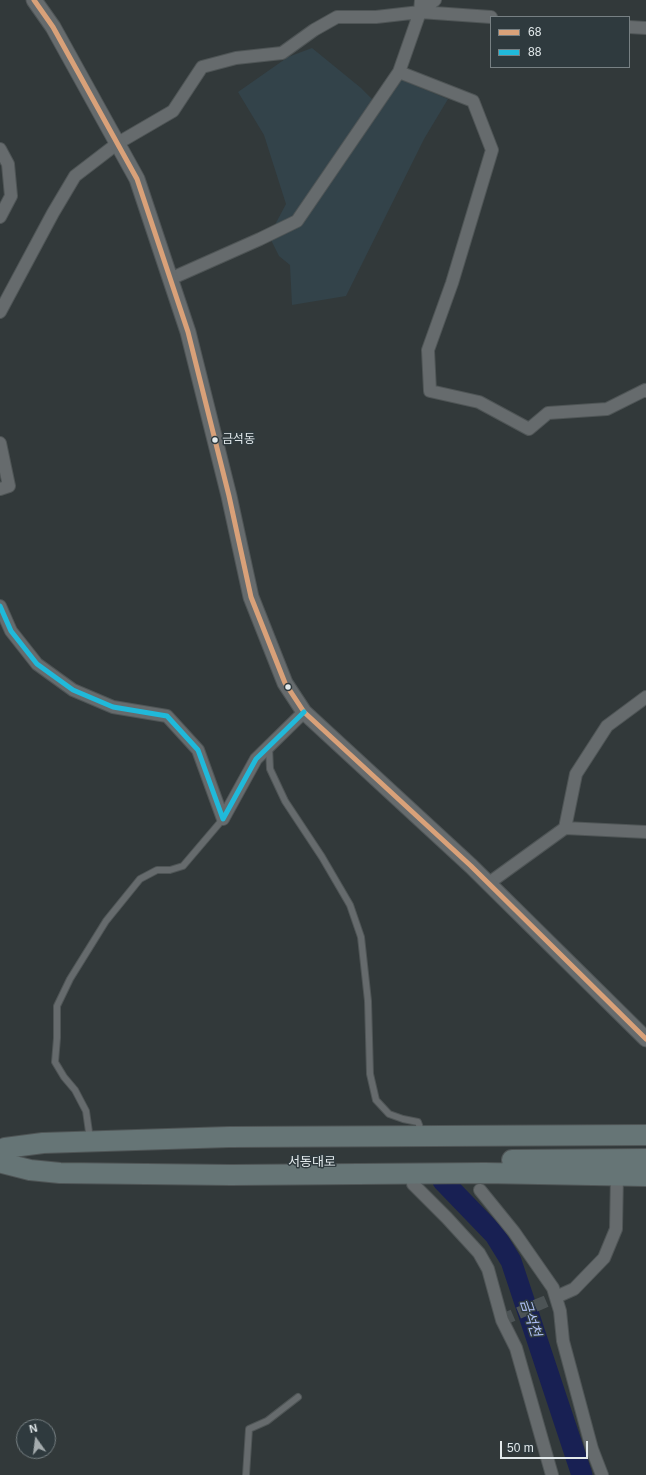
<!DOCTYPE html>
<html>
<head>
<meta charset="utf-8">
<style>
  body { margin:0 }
  #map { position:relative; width:646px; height:1475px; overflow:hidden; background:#32393a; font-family:Arial,sans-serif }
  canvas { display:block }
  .legend { position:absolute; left:490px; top:16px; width:140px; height:52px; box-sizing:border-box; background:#2f3a3e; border:1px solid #778083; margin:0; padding:5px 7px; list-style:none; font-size:12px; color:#e2e9eb }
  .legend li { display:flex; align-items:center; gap:8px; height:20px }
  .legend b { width:20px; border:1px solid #778083 }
  .north { position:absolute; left:16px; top:1419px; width:40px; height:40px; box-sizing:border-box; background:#2f3a3e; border:1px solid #778083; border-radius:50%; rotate:346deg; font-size:11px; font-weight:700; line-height:16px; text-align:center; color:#e2e9eb }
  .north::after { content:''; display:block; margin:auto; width:14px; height:18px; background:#a4abad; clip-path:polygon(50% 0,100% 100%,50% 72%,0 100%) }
  .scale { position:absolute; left:500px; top:1441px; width:88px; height:18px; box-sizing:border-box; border:2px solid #e2e9eb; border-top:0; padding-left:5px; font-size:12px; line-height:14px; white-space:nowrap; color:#e2e9eb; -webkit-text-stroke:3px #2f3a3e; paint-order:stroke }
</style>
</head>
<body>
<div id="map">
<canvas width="646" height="1475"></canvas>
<ul class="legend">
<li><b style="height:5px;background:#d9a179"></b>68</li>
<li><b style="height:5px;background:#20b9da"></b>88</li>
</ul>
<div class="north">N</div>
<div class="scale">50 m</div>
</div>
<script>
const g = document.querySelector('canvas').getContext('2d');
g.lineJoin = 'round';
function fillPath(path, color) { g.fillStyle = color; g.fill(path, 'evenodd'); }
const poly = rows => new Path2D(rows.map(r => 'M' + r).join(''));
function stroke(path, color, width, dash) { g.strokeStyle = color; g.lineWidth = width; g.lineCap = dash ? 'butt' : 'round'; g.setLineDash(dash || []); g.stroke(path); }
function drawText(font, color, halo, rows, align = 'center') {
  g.font = font + ' Arial,"Noto Sans KR",sans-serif'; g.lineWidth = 3; g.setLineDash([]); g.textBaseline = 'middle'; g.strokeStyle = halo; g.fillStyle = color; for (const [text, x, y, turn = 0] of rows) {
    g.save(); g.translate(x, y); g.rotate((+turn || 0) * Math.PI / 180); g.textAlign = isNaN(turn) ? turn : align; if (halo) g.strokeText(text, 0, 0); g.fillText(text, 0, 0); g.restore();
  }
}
fillPath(poly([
  [312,48,361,88,376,103,399,79,448,99,424,139,346,296,292,305,290,265,279,256,269,236,286,204,264,135,238,92,288,57]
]), '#33434a');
stroke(poly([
  [443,1181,495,1235,511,1261,582,1475]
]), '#182053', 21);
stroke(poly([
  [502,1320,556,1297]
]), '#4c5355', 12, [12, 6]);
const service = poly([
  [269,747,270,769,285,801,322,857,350,905,361,937,368,1001,370,1074,376,1100,389,1114,403,1119,418,1122,422,1133],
  [90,1139,86,1111,75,1090,64,1077,55,1062,57,1038,57,1006,70,979,106,921,140,879,157,870,170,870,183,866,223,819],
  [246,1475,249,1429,267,1421,298,1397]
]);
const minor = poly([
  [421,0,420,12,435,0],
  [420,12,399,72,473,101,492,150,452,283,428,350,430,391,479,402,529,429,548,413,607,409,645,390,646,391],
  [629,27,646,28],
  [0,149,8,164,11,196,0,217],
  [170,279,260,239,297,221,399,72],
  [0,312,53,213,75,176,118,143,173,111,202,67,236,58,282,53,314,30,337,17,376,17,420,12,491,17],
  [0,443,9,486,0,489],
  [0,606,11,631,37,664,73,690,113,707,167,716,198,750,223,819,256,759,304,712],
  [565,828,646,832],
  [489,883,565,828,576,774,607,726,646,697],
  [413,1184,447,1218,479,1253,488,1269,502,1320,516,1348,552,1475],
  [480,1190,514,1232,553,1288,560,1311,563,1341,592,1449,602,1475],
  [556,1297,574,1289,604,1258,616,1229,617,1176]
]);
const tertiary = poly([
  [34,0,53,27,137,179,188,332,229,496,251,597,285,683,304,712,471,866,646,1039]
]);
const trunk = poly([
  [5,1148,43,1143,229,1137,646,1135],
  [512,1160,646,1159],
  [2,1163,30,1170,60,1173,231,1175,485,1173,646,1176]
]);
stroke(service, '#4f5556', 8);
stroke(minor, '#4f5556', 14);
stroke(tertiary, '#4f5556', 17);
stroke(trunk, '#4f5556', 22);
stroke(service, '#666b6d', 6);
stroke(minor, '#666b6d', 12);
stroke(tertiary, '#666b6d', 15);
stroke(trunk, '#667576', 20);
stroke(poly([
  [34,0,53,27,137,179,188,332,229,496,251,597,285,683,304,712,471,866,646,1039]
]), '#d9a179', 5);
stroke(poly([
  [0,606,11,631,37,664,73,690,113,707,167,716,198,750,223,819,256,759,304,712]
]), '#20b9da', 5);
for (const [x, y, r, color] of [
  [215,440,3.5,"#e2e9eb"],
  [288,687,3.5,"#e2e9eb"]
]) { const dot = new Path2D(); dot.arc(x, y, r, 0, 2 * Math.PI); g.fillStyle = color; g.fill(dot); stroke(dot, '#2f3a3e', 1.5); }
drawText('12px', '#e2e9eb', '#2f3a3e', [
  ["금석동",222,440]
], 'left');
drawText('13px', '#e2e9eb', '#2f3a3e', [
  ["서동대로",312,1162]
]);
drawText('italic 14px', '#afc0f6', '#2f3a3e', [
  ["금석천",530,1318,72]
]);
</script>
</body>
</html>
